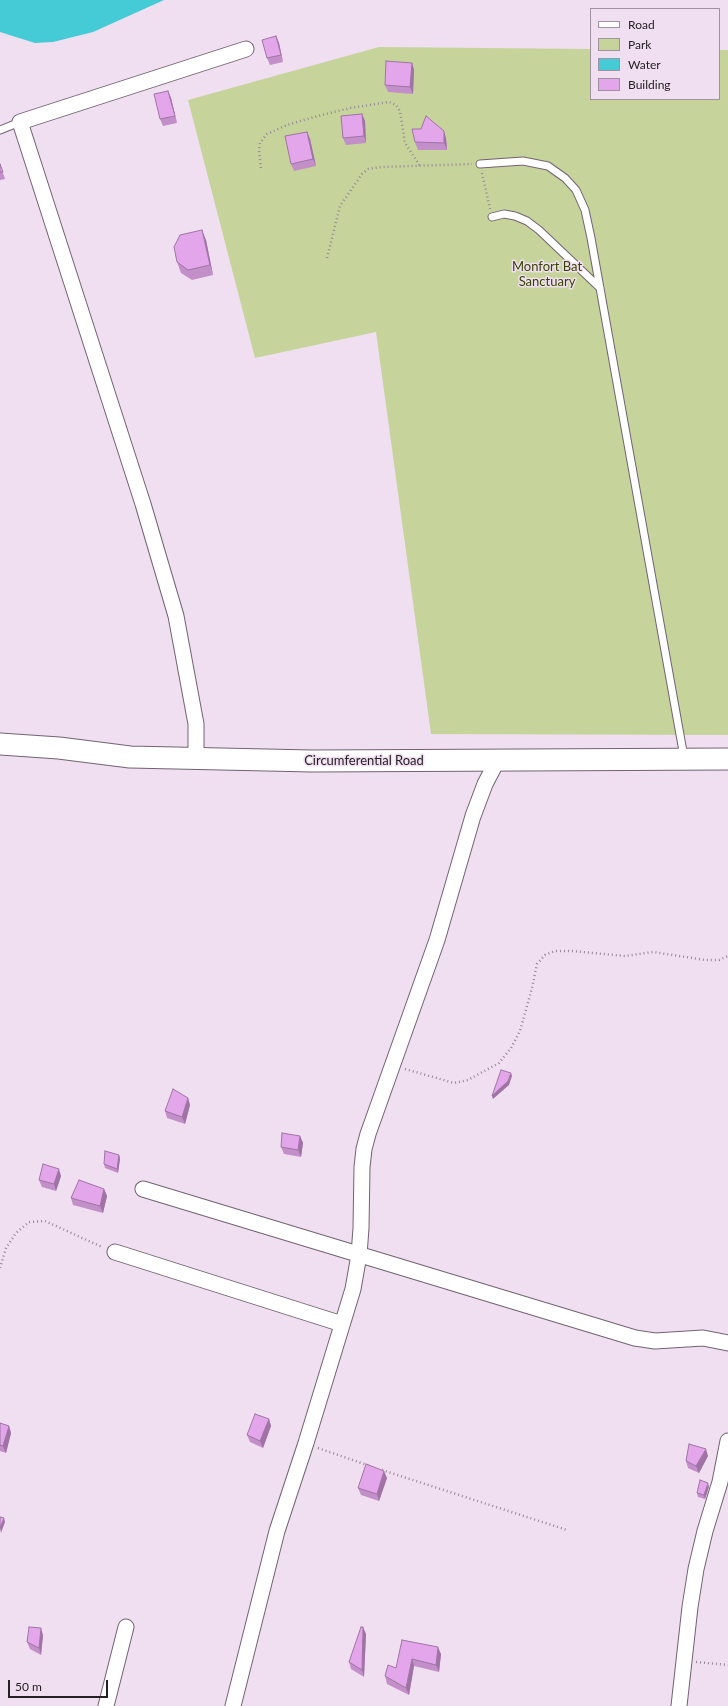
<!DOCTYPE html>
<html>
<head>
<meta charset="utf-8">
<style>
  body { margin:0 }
  #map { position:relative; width:728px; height:1706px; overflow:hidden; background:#f0dff0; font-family:Lato,sans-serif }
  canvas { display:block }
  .legend { position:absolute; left:590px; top:8px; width:130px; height:92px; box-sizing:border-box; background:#f0dff0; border:1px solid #9f939f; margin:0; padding:5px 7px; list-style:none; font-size:12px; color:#262026 }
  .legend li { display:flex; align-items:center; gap:8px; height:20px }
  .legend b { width:20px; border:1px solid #9f939f }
  .scale { position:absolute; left:8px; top:1680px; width:100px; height:18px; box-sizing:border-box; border:2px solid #262026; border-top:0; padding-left:5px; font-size:12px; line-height:14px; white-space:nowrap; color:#262026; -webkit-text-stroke:3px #f0dff0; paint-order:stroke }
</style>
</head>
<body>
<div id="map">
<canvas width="728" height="1706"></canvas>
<ul class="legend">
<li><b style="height:5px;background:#fff"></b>Road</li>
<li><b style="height:11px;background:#c6d49c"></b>Park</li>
<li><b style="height:11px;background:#44cbd5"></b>Water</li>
<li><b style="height:11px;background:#e3a6ea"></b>Building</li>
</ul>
<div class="scale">50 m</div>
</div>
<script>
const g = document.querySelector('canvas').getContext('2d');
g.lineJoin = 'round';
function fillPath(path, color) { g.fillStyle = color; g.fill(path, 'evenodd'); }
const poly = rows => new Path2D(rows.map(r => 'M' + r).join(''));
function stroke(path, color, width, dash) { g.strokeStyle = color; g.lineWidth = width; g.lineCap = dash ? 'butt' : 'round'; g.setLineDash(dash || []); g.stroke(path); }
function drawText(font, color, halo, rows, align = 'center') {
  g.font = font + ' Lato,sans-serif'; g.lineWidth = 3; g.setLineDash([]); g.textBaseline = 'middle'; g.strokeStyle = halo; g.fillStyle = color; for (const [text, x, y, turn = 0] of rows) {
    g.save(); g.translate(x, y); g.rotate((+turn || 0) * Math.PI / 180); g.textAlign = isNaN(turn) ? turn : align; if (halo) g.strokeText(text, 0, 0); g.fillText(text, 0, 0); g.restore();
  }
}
fillPath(poly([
  [379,47,591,49,591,99,719,99,719,50,728,50,728,735,431,734,376,332,255,358,188,100]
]), '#c6d49c');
fillPath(poly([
  [0,0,164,0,93,32,53,42,35,43,0,32]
]), '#44cbd5');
const lane = poly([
  [0,130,20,122],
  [480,164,523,161,548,166,565,178,576,190,585,210,591,238,684,757],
  [492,217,504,214,515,216,527,221,539,230,600,288]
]);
const street = poly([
  [196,759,196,724,176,616,143,504,20,122,246,49],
  [143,1189,635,1338,655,1341,703,1338,728,1343],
  [115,1252,342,1324],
  [106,1706,126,1627],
  [233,1706,277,1531,306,1443,353,1289,359,1255,361,1228,362,1167,364,1149,368,1134,437,940,473,816,485,784,497,761],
  [679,1706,690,1607,696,1569,705,1531,720,1482,728,1441]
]);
const secondary = poly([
  [0,744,59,748,130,757,312,761,728,759]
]);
stroke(lane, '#726372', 9);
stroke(street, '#726372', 17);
stroke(secondary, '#726372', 23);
stroke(poly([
  [261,168,259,151,260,143,267,134,287,125,314,117,350,108,389,102,396,105,400,111,405,143,420,166],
  [482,173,490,209],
  [327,258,340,206,362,174,368,169,381,167,472,164],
  [405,1069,454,1083,468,1080,499,1063,511,1048,520,1031,532,988,537,964,545,955,555,951,572,951,625,956,653,952,705,960,719,960,728,956],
  [0,1268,6,1248,16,1233,29,1222,45,1221,102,1247],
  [318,1448,370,1466],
  [382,1470,567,1530],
  [696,1662,728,1665]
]), '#958995', 2.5, [1, 3]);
stroke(lane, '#fff', 7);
stroke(street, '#fff', 15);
stroke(secondary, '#fff', 21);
fillPath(poly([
  [276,36,279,43,283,62,270,65,267,58],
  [412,63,414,70,413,94,388,92,385,85],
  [168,91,171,98,177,123,163,126,160,119],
  [362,114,365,121,366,143,346,145,343,138],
  [307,132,310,139,316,166,294,171,291,164],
  [446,138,447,150,418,150,415,142],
  [0,164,5,179,0,180],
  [206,240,213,275,192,280,181,273,177,262],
  [188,1098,190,1105,185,1124,167,1118,165,1111],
  [300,1136,303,1143,301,1157,284,1154,281,1147],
  [119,1155,120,1159,118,1173,105,1168,104,1164],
  [61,1176,56,1191,42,1187,39,1180],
  [104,1189,107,1196,103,1213,73,1205,71,1198],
  [269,1419,271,1426,263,1448,250,1442,247,1435],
  [0,1423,9,1426,11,1433,6,1453,0,1451],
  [708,1456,699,1473,688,1468,686,1461],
  [387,1478,379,1501,361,1495,358,1488],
  [709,1487,705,1499,698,1497,697,1493],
  [366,1634,364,1677,351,1669,349,1662],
  [43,1635,41,1655,30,1649,27,1642],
  [402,1640,441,1654,439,1672,414,1666,409,1695,387,1684,385,1676,396,1668]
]), '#c38fc9');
fillPath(poly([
  [276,36,279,43,283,62,281,55],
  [412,63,414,70,413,94,410,87],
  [168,91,171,98,177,123,175,116],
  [362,114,365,121,366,143,364,136],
  [444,131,446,138,447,150,444,143],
  [307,132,310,139,316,166,313,159],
  [202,230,206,240,213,275,210,265],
  [511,1073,512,1076,509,1085,493,1099,492,1096],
  [188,1098,190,1105,185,1124,182,1117],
  [300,1136,303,1143,301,1157,298,1150],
  [119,1155,120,1159,118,1173,117,1169],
  [59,1169,61,1176,56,1191,54,1184],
  [104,1189,107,1196,103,1213,100,1206],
  [269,1419,271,1426,263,1448,260,1441],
  [9,1426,11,1433,6,1453,3,1446],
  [706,1449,708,1456,699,1473,696,1466],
  [384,1471,387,1478,379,1501,377,1494],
  [708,1483,709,1487,705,1499,704,1495],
  [4,1518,5,1522,1,1533,0,1528],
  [363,1627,366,1634,364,1677,362,1670],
  [41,1628,43,1635,41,1655,39,1648],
  [438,1647,441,1654,439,1672,436,1665],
  [412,1659,414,1666,409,1695,406,1688]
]), '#9f74a4');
const building = poly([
  [276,36,281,55,267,58,262,40,276,36],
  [386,61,412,63,410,87,385,85,386,61],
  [168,91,175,116,160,119,154,94,168,91],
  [362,114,364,136,343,138,341,116,362,114],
  [426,116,444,131,444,143,415,142,412,129,421,129,426,116],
  [307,132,313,159,291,164,285,136,307,132],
  [0,164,3,172,0,172,0,164],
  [202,230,210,265,188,270,177,262,174,247,180,235,202,230],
  [501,1070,511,1073,508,1081,492,1096,501,1070],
  [173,1089,188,1098,182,1117,165,1111,173,1089],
  [282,1133,300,1136,298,1150,281,1147,282,1133],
  [105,1151,119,1155,117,1169,104,1164,105,1151],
  [43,1164,59,1169,54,1184,39,1180,43,1164],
  [79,1180,104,1189,100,1206,71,1198,79,1180],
  [255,1414,269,1419,260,1441,247,1435,255,1414],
  [0,1423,9,1426,3,1446,0,1445,0,1423],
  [689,1444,706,1449,696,1466,686,1461,689,1444],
  [366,1464,384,1471,377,1494,358,1488,366,1464],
  [700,1480,708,1483,704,1495,697,1493,700,1480],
  [0,1517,4,1518,0,1528,0,1517],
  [29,1627,41,1628,39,1648,27,1642,29,1627],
  [361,1627,363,1627,362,1670,349,1662,361,1627],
  [402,1640,438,1647,436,1665,412,1659,406,1688,385,1676,388,1665,396,1668,402,1640]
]);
fillPath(building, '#e3a6ea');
stroke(building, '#9f74a4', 1);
drawText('13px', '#384200', '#f0dff0', [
  ["Monfort Bat",547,267],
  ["Sanctuary",547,282]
]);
drawText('13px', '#262026', '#f0dff0', [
  ["Circumferential Road",364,761]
]);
</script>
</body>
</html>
